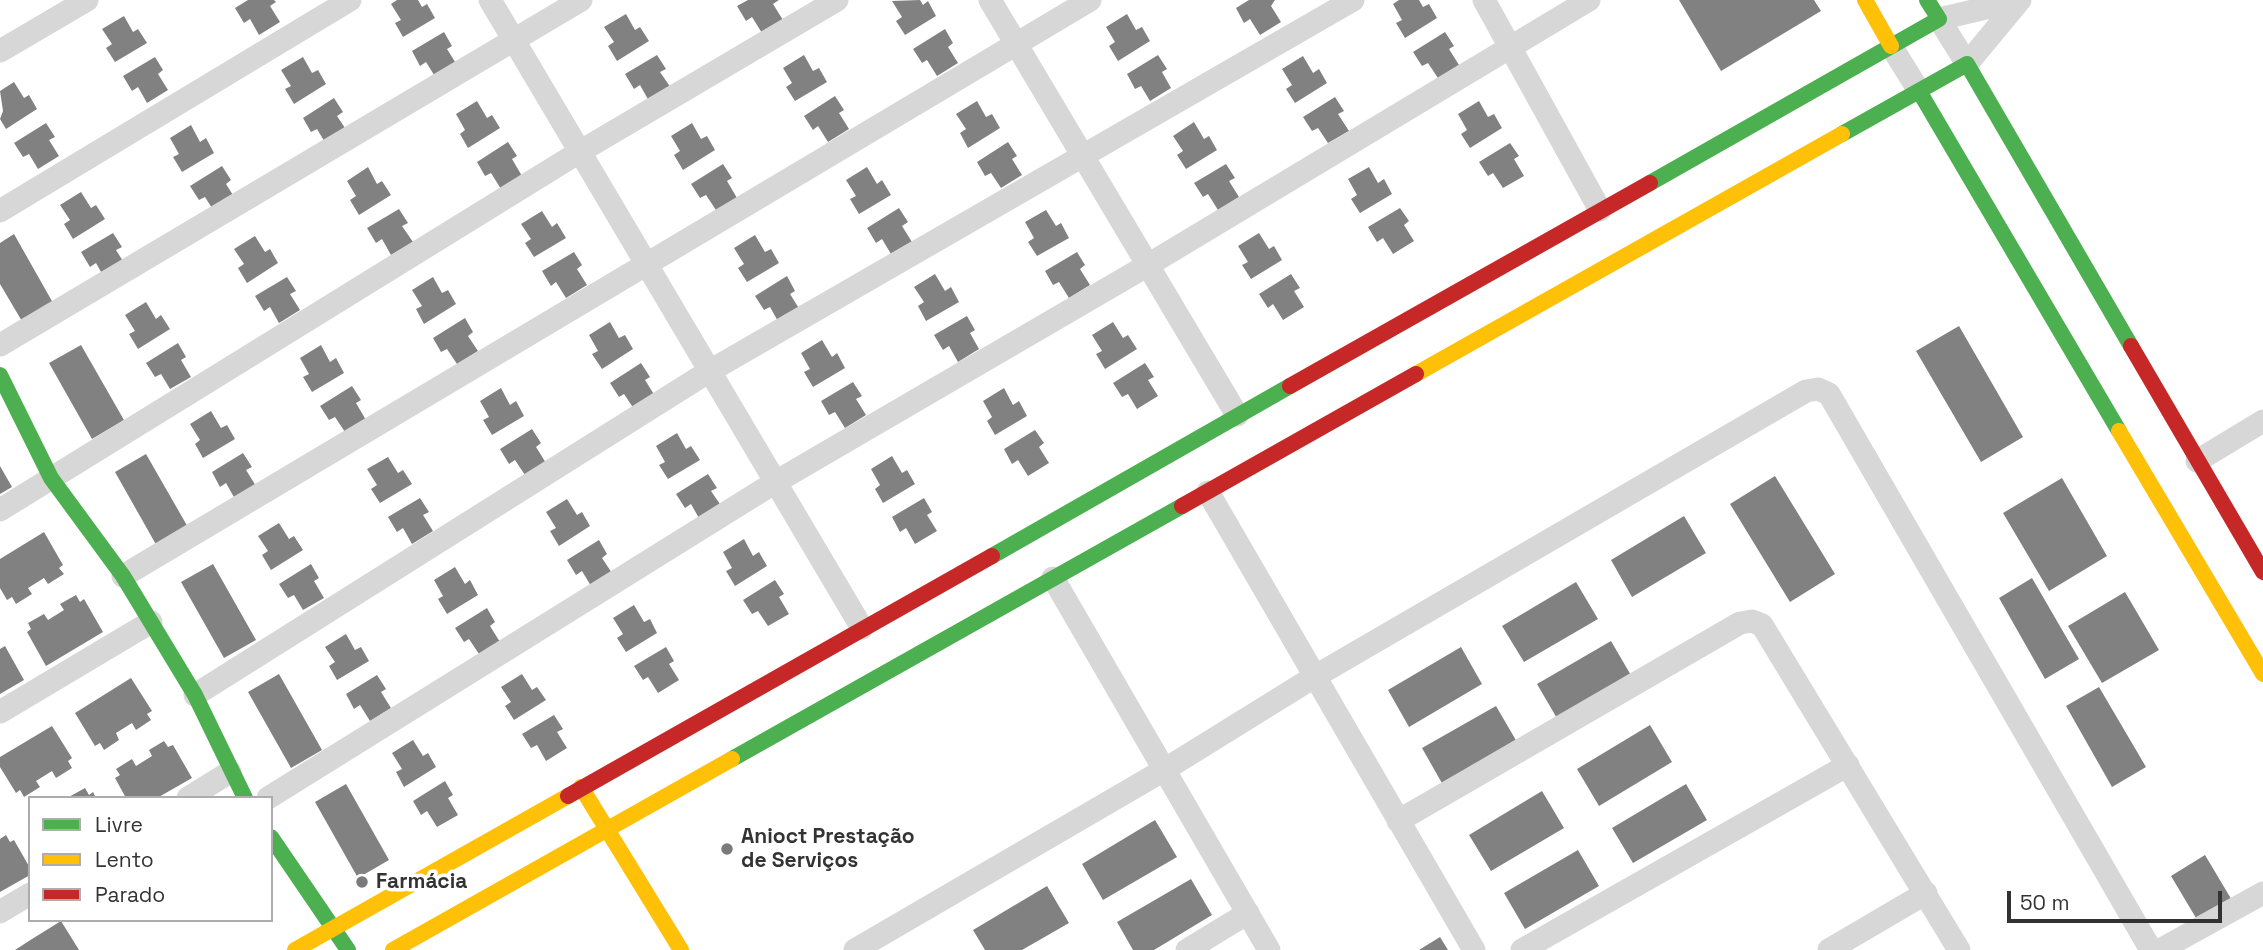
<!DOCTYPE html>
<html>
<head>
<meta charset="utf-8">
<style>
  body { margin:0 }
  #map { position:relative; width:2263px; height:950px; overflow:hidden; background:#fff; font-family:"Space Grotesk",sans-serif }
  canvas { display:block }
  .legend { position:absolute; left:28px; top:796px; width:245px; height:126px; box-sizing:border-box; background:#fff; border:2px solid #adadad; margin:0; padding:9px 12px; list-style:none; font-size:21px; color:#333 }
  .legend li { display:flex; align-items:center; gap:14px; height:35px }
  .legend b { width:35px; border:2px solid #adadad }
  .scale { position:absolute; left:2007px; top:891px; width:215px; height:32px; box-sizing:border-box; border:4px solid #333; border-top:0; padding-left:9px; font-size:21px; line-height:24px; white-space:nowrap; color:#333; -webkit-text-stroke:5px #fff; paint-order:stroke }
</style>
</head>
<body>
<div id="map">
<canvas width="2263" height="950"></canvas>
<ul class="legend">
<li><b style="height:9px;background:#4caf50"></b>Livre</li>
<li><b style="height:9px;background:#ffc107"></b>Lento</li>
<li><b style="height:9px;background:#c62828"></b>Parado</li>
</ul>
<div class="scale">50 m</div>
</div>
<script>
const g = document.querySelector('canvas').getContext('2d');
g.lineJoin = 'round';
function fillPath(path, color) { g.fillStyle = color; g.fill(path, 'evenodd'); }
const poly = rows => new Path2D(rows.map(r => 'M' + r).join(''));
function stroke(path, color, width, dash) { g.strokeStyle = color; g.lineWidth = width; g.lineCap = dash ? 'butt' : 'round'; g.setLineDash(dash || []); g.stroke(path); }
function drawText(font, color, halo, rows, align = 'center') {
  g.font = font + ' "Space Grotesk",sans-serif'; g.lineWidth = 7; g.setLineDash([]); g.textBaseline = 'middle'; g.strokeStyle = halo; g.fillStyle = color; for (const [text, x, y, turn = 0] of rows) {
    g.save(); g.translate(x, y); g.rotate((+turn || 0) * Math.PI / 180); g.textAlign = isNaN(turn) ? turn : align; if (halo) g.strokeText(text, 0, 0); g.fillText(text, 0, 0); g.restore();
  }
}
fillPath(poly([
  [248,0,274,0,276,2,270,6,280,22,259,35,250,19,244,23,235,8],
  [397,0,418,0,422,7,427,4,435,18,403,37,395,23,401,20,391,4],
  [748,0,779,0,773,4,783,20,762,33,752,17,746,21,737,6],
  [920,0,923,5,928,1,936,16,905,35,896,21,902,17,892,1],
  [1249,0,1275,0,1271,6,1281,22,1260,35,1250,19,1244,23,1236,8],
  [1399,0,1419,0,1423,7,1429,4,1437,18,1405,38,1396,23,1402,20,1393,4],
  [1679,0,1814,0,1821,11,1721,71],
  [626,14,635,30,640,27,649,41,617,61,608,46,614,42,604,27],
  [1127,14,1136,30,1142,27,1150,41,1118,61,1109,46,1115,42,1106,27],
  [124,16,133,32,138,29,147,43,115,62,106,48,112,44,102,29],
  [945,29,953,43,948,47,958,63,937,76,927,60,922,63,913,49],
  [444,32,452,46,447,49,457,65,436,78,426,62,420,66,412,51],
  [1445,32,1454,46,1449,49,1459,65,1438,78,1428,63,1422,66,1413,52],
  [657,55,666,69,660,72,671,88,649,101,640,85,634,89,625,74],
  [804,55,813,71,819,68,827,82,795,101,786,87,792,83,783,68],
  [1158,55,1167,69,1162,72,1171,88,1150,101,1141,86,1135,89,1127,74],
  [1303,56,1313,73,1319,69,1327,83,1295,103,1286,89,1292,85,1282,69],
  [155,57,163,70,158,74,168,90,147,103,138,87,132,91,123,76],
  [303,57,312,73,318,70,326,84,294,104,285,89,291,86,281,70],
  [14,82,24,98,29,95,37,109,6,129,0,119,3,111,0,91],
  [835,96,844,110,839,113,849,129,828,142,818,126,813,130,804,116],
  [1335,97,1344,111,1338,114,1349,131,1328,143,1318,128,1312,131,1303,117],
  [334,98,343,112,337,116,347,131,326,144,317,129,311,132,303,118],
  [477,101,487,118,492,115,500,128,468,148,460,134,465,130,456,114],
  [977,101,986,117,992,114,1000,128,968,148,960,133,966,129,956,114],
  [1479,101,1488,117,1494,114,1502,128,1470,148,1461,134,1467,130,1458,114],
  [1194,122,1204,139,1209,136,1217,150,1186,169,1177,155,1183,151,1173,136],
  [46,123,55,137,49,140,59,156,38,169,29,154,23,157,14,143],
  [692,123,701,139,707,136,715,150,683,170,674,155,680,151,671,136],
  [191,125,200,142,206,138,214,153,182,172,173,157,179,154,170,138],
  [508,142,517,156,512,159,522,176,501,189,491,173,485,176,477,162],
  [1008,142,1017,156,1012,159,1022,175,1001,188,991,173,985,176,977,162],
  [1510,143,1519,156,1514,159,1524,176,1503,188,1493,173,1488,176,1479,162],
  [723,164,732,178,727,181,737,198,716,210,706,195,700,198,691,184],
  [1226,164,1235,178,1229,181,1239,197,1218,210,1208,194,1203,197,1194,183],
  [222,166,231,180,226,184,236,200,215,213,205,197,199,200,190,186],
  [368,167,377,184,382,181,391,195,359,215,350,200,356,196,347,181],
  [867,167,877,184,882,180,891,195,859,214,850,199,856,196,846,180],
  [1369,167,1378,183,1384,179,1392,194,1360,213,1351,199,1357,195,1348,179],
  [81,192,91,208,96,205,105,219,73,239,64,224,70,220,60,205],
  [899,208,908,222,902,226,912,242,891,254,882,239,876,243,867,228],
  [1400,208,1409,221,1404,225,1414,241,1393,254,1383,238,1377,242,1368,227],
  [399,209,408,223,402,226,413,242,391,255,382,239,376,243,367,228],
  [1046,210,1056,226,1061,223,1069,238,1037,256,1028,242,1034,238,1025,222],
  [542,211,552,227,557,223,566,238,534,257,525,243,531,239,521,224],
  [113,233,122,247,116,250,126,266,105,279,96,263,90,267,81,252],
  [1259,233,1269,249,1274,246,1282,260,1251,279,1242,265,1248,262,1238,246],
  [14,234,57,310,26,328,0,284,0,243],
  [755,235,765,252,771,249,779,263,747,282,738,268,744,264,734,248],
  [255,236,265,252,270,249,278,263,247,283,238,268,244,264,234,249],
  [574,252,582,265,577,269,587,285,566,298,556,282,551,286,542,271],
  [1077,252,1085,265,1080,269,1090,285,1069,298,1059,282,1053,285,1045,271],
  [935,274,945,291,951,287,959,302,926,321,918,306,924,302,914,287],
  [1291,274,1300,288,1294,291,1304,307,1283,320,1273,304,1268,308,1259,294],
  [787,276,795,291,790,294,800,310,779,323,770,307,764,310,755,296],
  [287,277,296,291,290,294,300,310,279,323,270,307,264,311,255,296],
  [433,277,442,293,448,290,456,304,424,324,416,309,422,306,412,290],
  [146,302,156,319,161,315,170,329,138,349,129,334,135,331,125,315],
  [967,316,975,330,970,333,979,349,958,362,949,346,943,350,934,335],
  [465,318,473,332,468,336,478,351,457,364,447,349,441,352,433,338],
  [610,322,619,338,625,335,633,349,602,369,592,354,598,351,589,335],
  [1113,322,1123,338,1128,335,1137,349,1105,369,1096,354,1102,351,1092,335],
  [1959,326,2023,437,1981,462,1916,351],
  [822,340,832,357,837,353,845,368,813,387,804,372,810,369,801,353],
  [178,343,186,357,181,360,191,377,170,389,161,374,155,377,146,363],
  [81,345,124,420,92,439,49,363],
  [321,345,330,362,336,358,344,373,312,392,303,377,309,374,300,358],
  [641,363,650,377,645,380,655,396,634,409,624,394,619,397,610,383],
  [1145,363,1154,377,1148,380,1158,396,1137,409,1128,394,1122,397,1113,383],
  [853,382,862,396,856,399,866,415,845,428,835,412,829,415,821,401],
  [352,386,361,400,356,403,366,420,345,432,335,417,329,420,320,406],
  [501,388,510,405,516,401,524,416,492,435,483,420,489,417,480,401],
  [1004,388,1013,405,1019,401,1027,416,995,435,987,421,992,417,983,401],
  [211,411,221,428,227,425,235,439,203,458,195,444,200,440,190,424],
  [532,429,541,443,536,447,546,463,525,475,515,460,509,464,500,449],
  [1035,430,1044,443,1039,447,1049,463,1028,476,1018,460,1012,464,1004,449],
  [677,433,686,449,691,446,700,460,668,479,659,465,665,462,656,446],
  [243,453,252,467,246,470,256,486,235,499,226,483,220,487,212,472],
  [146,454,189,529,158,548,115,472],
  [892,456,902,473,907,470,915,484,883,503,875,489,880,485,871,469],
  [388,457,398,473,403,470,412,484,380,503,371,489,377,485,367,469],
  [0,466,12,487,0,494],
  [708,474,717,488,711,491,722,507,700,520,691,504,685,508,676,494],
  [1775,476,1835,574,1790,602,1730,504],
  [2062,478,2107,556,2049,591,2003,513],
  [420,498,429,512,423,515,433,531,412,544,403,528,397,532,388,517],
  [924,498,932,512,927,515,937,531,915,544,906,528,900,532,892,517],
  [567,499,577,515,582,512,590,526,559,546,550,531,556,528,546,512],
  [1684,516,1706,553,1632,597,1611,560],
  [279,523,289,539,294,536,303,550,271,570,262,555,268,551,258,536],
  [44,532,63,565,59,568,64,574,48,584,44,578,28,588,32,594,16,604,12,597,7,600,0,588,0,559],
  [744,539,753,556,759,552,767,566,735,586,726,571,732,568,723,552],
  [599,540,607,554,602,558,612,573,591,586,582,571,576,575,567,560],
  [213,564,256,640,224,658,181,582],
  [311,564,319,578,314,581,324,598,303,610,294,595,288,598,279,584],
  [455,567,465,584,470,580,478,595,447,614,438,599,443,596,434,580],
  [2032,578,2079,659,2045,679,1999,598],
  [775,580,784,594,779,597,789,614,768,626,758,611,752,614,743,600],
  [1576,582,1598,619,1524,662,1502,626],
  [2125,592,2159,650,2102,683,2068,626],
  [76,595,80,602,84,599,103,632,46,666,27,632,31,629,28,623,44,614,48,620,64,610,60,604],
  [634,605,644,622,650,619,657,633,626,652,617,638,623,634,613,618],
  [487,608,495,622,490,626,500,642,479,654,469,639,464,642,455,628],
  [346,634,355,650,361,647,369,661,337,680,329,666,335,662,325,647],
  [1611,641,1632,677,1558,720,1537,684],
  [5,646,24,680,0,694,0,649],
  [666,647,674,661,669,664,679,680,658,693,648,677,643,680,634,666],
  [1461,647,1482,684,1409,727,1388,690],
  [279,674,322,750,291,768,248,692],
  [522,674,532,690,537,687,546,700,514,720,505,706,511,702,501,687],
  [377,675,386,689,381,692,391,708,370,721,360,705,354,709,346,694],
  [131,678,152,711,147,714,151,720,136,730,132,723,116,733,119,740,104,750,100,743,95,746,75,713],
  [2099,687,2146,767,2112,787,2066,706],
  [1496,706,1517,742,1443,785,1422,748],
  [554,715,563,729,557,732,567,748,546,761,537,745,531,748,522,734],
  [1650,725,1672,762,1599,806,1577,769],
  [52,726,72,758,68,761,72,768,56,778,52,771,36,781,40,787,24,797,20,790,16,793,0,767,0,757],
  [413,740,423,756,428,753,436,767,404,787,396,772,402,769,392,753],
  [164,741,168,747,173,745,192,778,157,798,126,798,115,778,120,775,116,769,132,759,136,766,152,756,149,750],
  [445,781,453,795,448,798,458,815,437,827,427,811,421,815,413,801],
  [346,784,389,860,358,878,315,802],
  [1686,784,1707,820,1633,863,1612,828],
  [85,788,89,795,93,792,96,798,67,798],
  [1542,791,1564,828,1491,871,1469,835],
  [1155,820,1177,857,1103,900,1082,864],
  [6,835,10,842,14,840,30,868,30,875,0,892,0,839],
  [1578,850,1599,886,1525,929,1504,893],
  [2205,855,2233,902,2199,923,2171,876],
  [1191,879,1212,915,1154,950,1133,950,1117,922],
  [1047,886,1069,923,1022,950,985,950,973,930],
  [61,921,79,950,15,950,32,939],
  [1440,937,1448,950,1419,950]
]), '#818181');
stroke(poly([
  [490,0,862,628],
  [990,0,1237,415],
  [1484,0,1600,210],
  [2020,0,1939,19,1967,64,2020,0],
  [1891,46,1919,91],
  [0,51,87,0],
  [0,211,350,0],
  [0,345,581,0],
  [2197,461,2263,421],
  [1208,492,1474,950],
  [0,510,581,151,837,0],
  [123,576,1090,0],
  [1053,578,1269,950],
  [195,695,708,372,1353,0],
  [0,712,151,622],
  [188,798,230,772],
  [268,798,774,483,1148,265,1589,0],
  [1398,821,1740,623,1752,621,1762,625,1959,950],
  [0,912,30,894],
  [855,950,1164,770,1314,677,1806,391,1818,389,1829,394,2151,950],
  [1187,950,1248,913],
  [1522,950,1848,765],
  [1829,950,1926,893],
  [2160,950,2263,893]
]), '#d7d7d7', 23);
stroke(poly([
  [1919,91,2119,431],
  [1842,134,1967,64,2131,346],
  [1650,183,1939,19,1927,0],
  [0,375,51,478,123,576,195,695,245,798],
  [992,556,1290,386],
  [732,759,1182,506],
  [271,837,348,950]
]), '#4caf50', 16);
stroke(poly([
  [1865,0,1891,46],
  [1416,374,1842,134],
  [2119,431,2263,674],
  [581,787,681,950],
  [295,950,568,796],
  [393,950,732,759]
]), '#ffc107', 16);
stroke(poly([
  [2131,346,2263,572],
  [1290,386,1650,183],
  [1182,506,1416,374],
  [568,796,992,556]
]), '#c62828', 16);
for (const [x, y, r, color] of [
  [727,849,7,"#7a7a7a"],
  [362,882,7,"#7a7a7a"]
]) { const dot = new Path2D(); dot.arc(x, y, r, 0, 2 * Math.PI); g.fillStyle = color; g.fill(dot); stroke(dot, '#fff', 2.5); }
drawText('bold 21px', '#333', '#fff', [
  ["Anioct Prestação",741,837],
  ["de Serviços",741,861],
  ["Farmácia",376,882]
], 'left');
</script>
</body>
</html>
